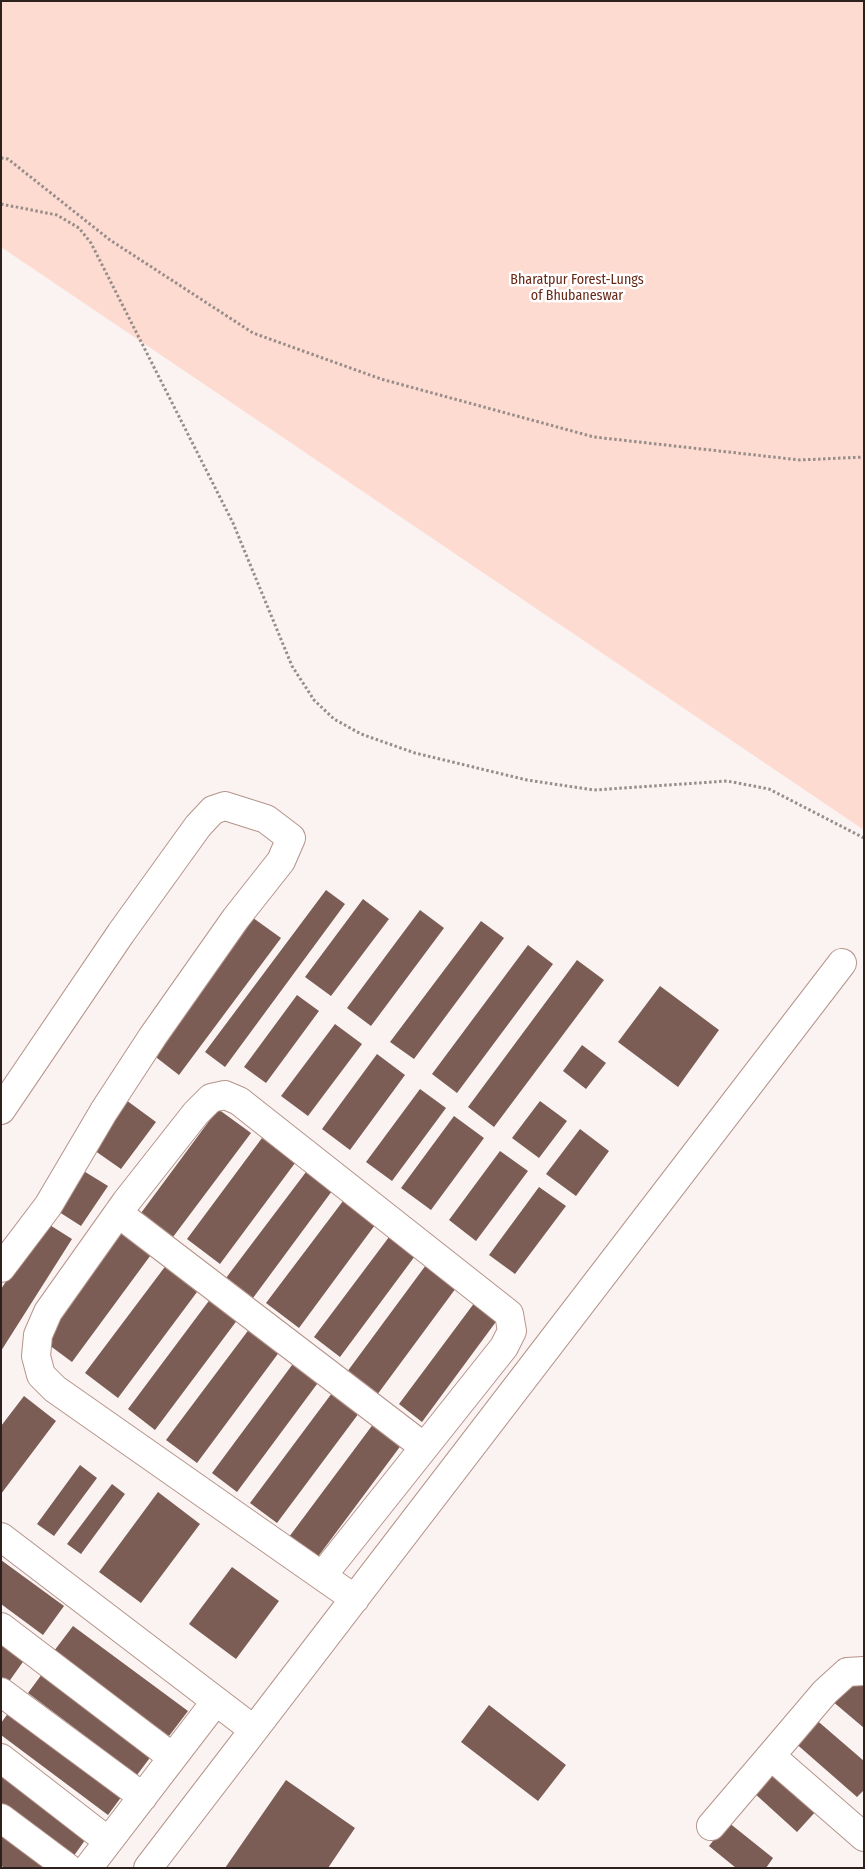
<!DOCTYPE html>
<html>
<head>
<meta charset="utf-8">
<style>
  body { margin:0 }
  #map { position:relative; width:865px; height:1869px; overflow:hidden; background:#faf3f1; font-family:"Fira Sans Condensed",sans-serif }
  canvas { display:block }
  .frame { position:absolute; inset:0; border:2px solid #2e211d; pointer-events:none }
</style>
</head>
<body>
<div id="map">
<canvas width="865" height="1869"></canvas>
<div class="frame"></div>
</div>
<script>
const g = document.querySelector('canvas').getContext('2d');
g.lineJoin = 'round';
function fillPath(path, color) { g.fillStyle = color; g.fill(path, 'evenodd'); }
const poly = rows => new Path2D(rows.map(r => 'M' + r).join(''));
function stroke(path, color, width, dash) { g.strokeStyle = color; g.lineWidth = width; g.lineCap = dash ? 'butt' : 'round'; g.setLineDash(dash || []); g.stroke(path); }
function drawText(font, color, halo, rows, align = 'center') {
  g.font = font + ' "Fira Sans Condensed",sans-serif'; g.lineWidth = 5; g.setLineDash([]); g.textBaseline = 'middle'; g.strokeStyle = halo; g.fillStyle = color; for (const [text, x, y, turn = 0] of rows) {
    g.save(); g.translate(x, y); g.rotate((+turn || 0) * Math.PI / 180); g.textAlign = isNaN(turn) ? turn : align; if (halo) g.strokeText(text, 0, 0); g.fillText(text, 0, 0); g.restore();
  }
}
fillPath(poly([
  [1,1,864,1,864,830,1,247]
]), '#fedbd0');
fillPath(poly([
  [326,890,345,904,225,1067,205,1052],
  [363,899,389,919,331,996,305,977],
  [420,910,444,928,371,1026,347,1008],
  [249,915,281,938,179,1075,148,1051],
  [481,921,504,938,414,1059,390,1042],
  [528,945,553,964,457,1093,432,1074],
  [577,960,604,980,494,1127,468,1107],
  [660,986,719,1030,678,1087,618,1042],
  [297,995,319,1011,266,1083,244,1067],
  [335,1024,362,1044,308,1116,281,1096],
  [582,1045,606,1063,586,1089,563,1071],
  [377,1054,405,1075,350,1150,322,1129],
  [420,1089,446,1108,392,1181,366,1162],
  [126,1100,156,1122,121,1169,91,1148],
  [540,1101,567,1121,539,1158,512,1138],
  [218,1109,251,1133,173,1237,141,1213],
  [454,1116,484,1138,431,1210,401,1188],
  [580,1129,609,1151,576,1196,546,1174],
  [262,1138,295,1163,220,1264,187,1239],
  [500,1151,528,1171,476,1241,449,1220],
  [82,1170,108,1186,81,1226,56,1210],
  [306,1172,332,1191,253,1298,226,1278],
  [539,1187,566,1206,515,1274,489,1255],
  [343,1201,375,1225,299,1328,266,1303],
  [45,1222,72,1239,1,1351,1,1289],
  [122,1230,153,1252,72,1362,41,1339],
  [389,1237,415,1256,340,1357,314,1337],
  [167,1264,200,1288,118,1398,85,1373],
  [426,1265,456,1288,377,1395,347,1372],
  [211,1298,238,1319,155,1430,128,1409],
  [475,1302,498,1319,422,1422,399,1404],
  [250,1328,280,1351,197,1463,166,1440],
  [295,1361,320,1380,237,1492,212,1473],
  [332,1393,359,1413,277,1523,250,1503],
  [24,1396,56,1421,1,1494,1,1426],
  [374,1423,402,1444,317,1558,289,1537],
  [80,1465,97,1478,54,1536,37,1524],
  [112,1484,125,1494,81,1554,67,1544],
  [158,1492,200,1524,141,1603,99,1572],
  [1,1560,64,1606,43,1635,1,1604],
  [232,1567,279,1601,236,1659,189,1624],
  [73,1626,188,1711,169,1736,54,1651],
  [1,1641,25,1659,8,1683,1,1678],
  [45,1670,155,1751,137,1775,28,1693],
  [852,1675,864,1685,864,1728,831,1700],
  [489,1705,566,1765,538,1801,461,1742],
  [9,1712,122,1796,108,1815,1,1735,1,1723],
  [813,1717,864,1761,864,1790,857,1797,793,1741],
  [772,1770,817,1810,797,1832,753,1792],
  [1,1771,88,1836,73,1857,1,1804],
  [286,1780,355,1828,328,1868,225,1868],
  [728,1822,773,1858,766,1868,736,1868,709,1846],
  [1,1829,53,1868,4,1868,1,1865]
]), '#7b5d55');
const minor = poly([
  [1,1110,121,933,198,826,213,810,225,806,266,819,291,838,281,861,236,918,153,1036,104,1111,48,1206,1,1268],
  [118,1213,424,1447],
  [1,1537,254,1730],
  [322,1576,504,1347,512,1331,509,1314,239,1101,225,1095,211,1098,196,1113,126,1202,48,1312,38,1335,36,1356,41,1375,55,1389,322,1576,355,1599],
  [1,1627,172,1757],
  [1,1692,143,1797],
  [771,1756,864,1837],
  [1,1758,108,1841],
  [1,1818,68,1868],
  [711,1826,825,1692,847,1672,864,1671],
  [88,1868,216,1701],
  [148,1868,842,963]
]);
stroke(minor, '#b5948b', 30);
stroke(poly([
  [1,158,8,159,110,240,253,333,381,379,594,437,800,460,864,457],
  [1,204,57,215,79,228,91,243,233,523,292,666,314,700,334,719,361,734,415,753,527,780,594,790,727,781,769,789,864,838]
]), '#978d8a', 3, [2.5, 2.5]);
stroke(minor, '#fff', 28);
drawText('14px', '#682816', '#fff', [
  ["Bharatpur Forest-Lungs",577,280],
  ["of Bhubaneswar",577,296]
]);
</script>
</body>
</html>
